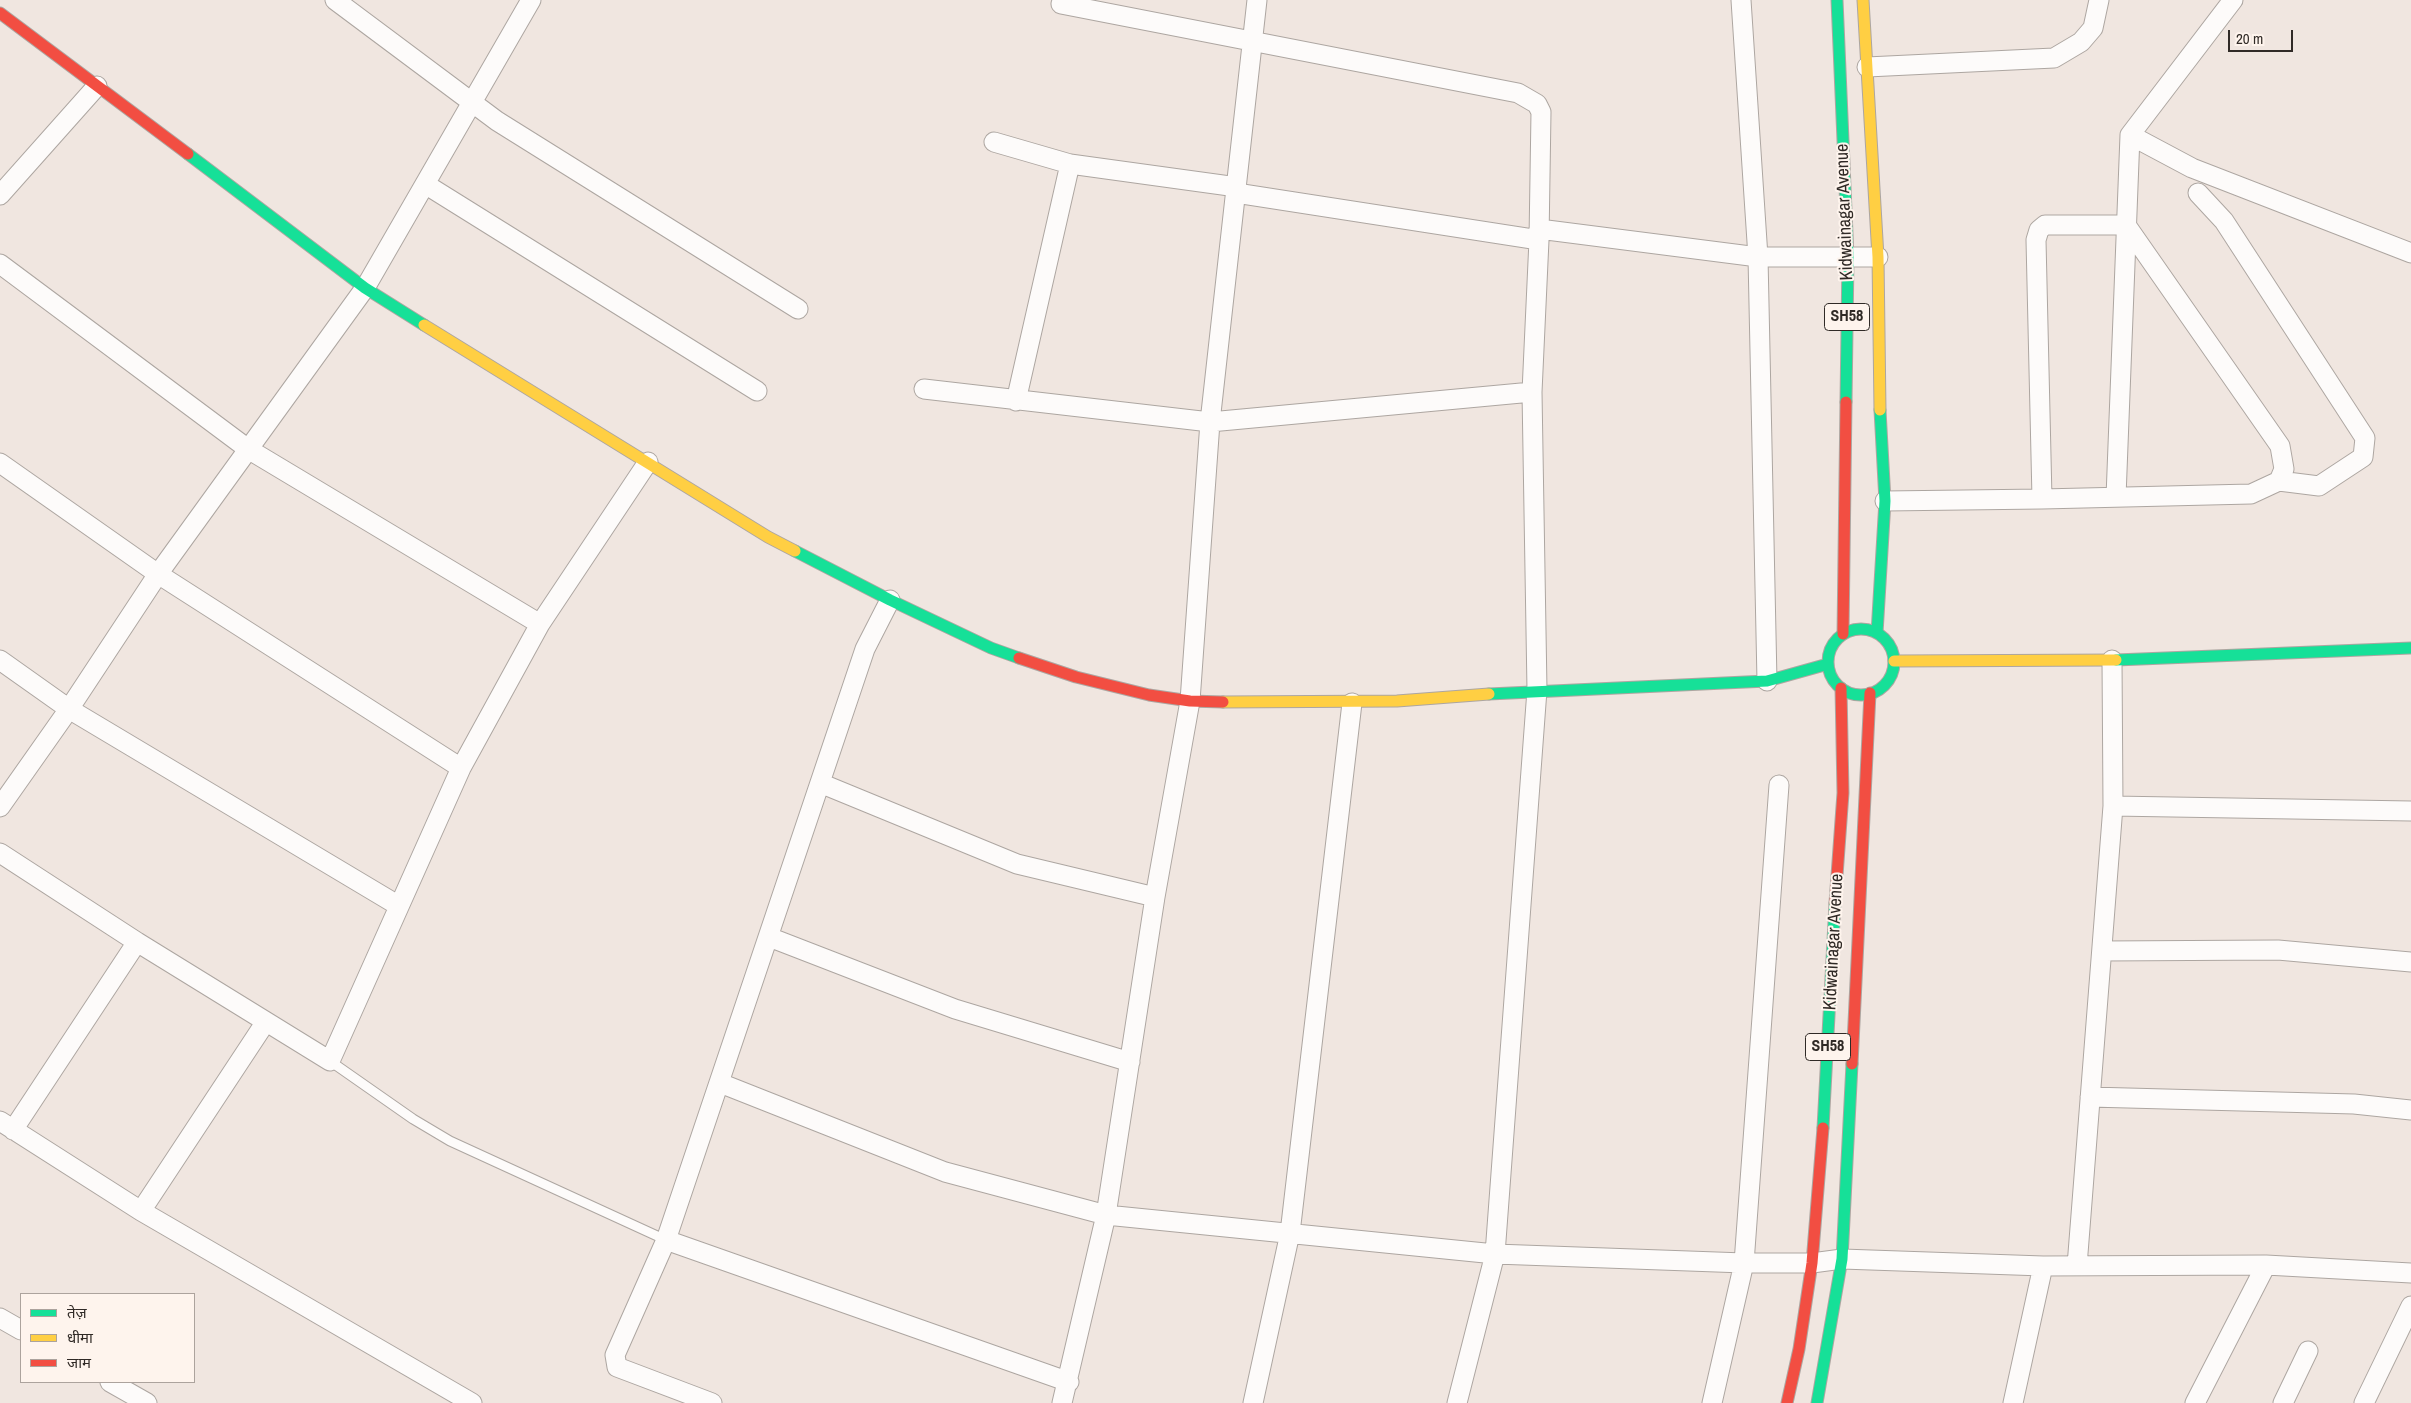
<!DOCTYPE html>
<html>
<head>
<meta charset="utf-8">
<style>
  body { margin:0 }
  #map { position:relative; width:2411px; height:1403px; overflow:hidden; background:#f0e6e0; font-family:"Archivo Narrow","Noto Sans Devanagari",sans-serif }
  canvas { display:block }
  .legend { position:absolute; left:20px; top:1293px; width:175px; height:90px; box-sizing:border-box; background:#fef4ed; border:1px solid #aca39d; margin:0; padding:6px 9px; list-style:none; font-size:15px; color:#302a26 }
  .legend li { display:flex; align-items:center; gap:10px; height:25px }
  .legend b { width:25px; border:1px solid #aca39d }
  .scale { position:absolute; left:2228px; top:30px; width:65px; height:22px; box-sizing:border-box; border:2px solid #302a26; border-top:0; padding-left:6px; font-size:15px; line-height:18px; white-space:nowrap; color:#302a26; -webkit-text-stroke:4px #fef4ed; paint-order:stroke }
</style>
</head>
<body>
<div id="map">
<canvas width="2411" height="1403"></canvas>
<ul class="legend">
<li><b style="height:6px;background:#16e098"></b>तेज़</li>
<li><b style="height:6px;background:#ffcf43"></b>धीमा</li>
<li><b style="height:6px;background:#f24e42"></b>जाम</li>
</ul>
<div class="scale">20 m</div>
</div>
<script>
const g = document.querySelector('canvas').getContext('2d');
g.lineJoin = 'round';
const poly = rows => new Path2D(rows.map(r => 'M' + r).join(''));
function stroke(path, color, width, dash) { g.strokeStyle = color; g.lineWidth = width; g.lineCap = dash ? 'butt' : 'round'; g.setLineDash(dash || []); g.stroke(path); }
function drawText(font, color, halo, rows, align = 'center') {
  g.font = font + ' "Archivo Narrow",sans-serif'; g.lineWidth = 4; g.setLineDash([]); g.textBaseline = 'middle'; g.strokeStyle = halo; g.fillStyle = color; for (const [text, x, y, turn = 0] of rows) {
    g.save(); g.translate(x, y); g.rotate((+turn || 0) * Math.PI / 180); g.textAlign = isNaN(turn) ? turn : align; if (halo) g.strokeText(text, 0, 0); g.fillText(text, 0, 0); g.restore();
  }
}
const lane = poly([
  [330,1061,413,1119,450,1141,666,1240]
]);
const street = poly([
  [335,0,497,121,798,309],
  [1741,0,1758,257,1767,681],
  [1061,4,1518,93,1537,104,1541,112,1539,240,1532,392,1537,690,1495,1254,1457,1403],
  [1867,67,2054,58,2081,42,2093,28,2099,0],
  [2130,135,2192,168,2411,253],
  [994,142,1070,164,1237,187],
  [425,184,757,391],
  [1236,193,1539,240],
  [2198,193,2224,221,2365,438,2363,457,2319,486,2279,481],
  [0,195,97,86],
  [1539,229,1758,257,1878,257],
  [0,264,248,449,540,624],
  [924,389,1210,422,1532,392],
  [1016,401,1070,164],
  [0,463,158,574,461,768],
  [2116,497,2130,135,2233,0],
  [1885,501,2042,499,2251,494,2279,481,2284,469,2280,446,2126,225,2045,225,2039,230,2036,240,2042,499],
  [0,660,69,709,399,906],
  [820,783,1017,864,1155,897],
  [2113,806,2411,811],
  [0,807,69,709,158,574,365,288,531,0],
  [0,853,137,942,330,1061,461,768,540,624,648,462],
  [769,937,955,1009,1130,1062],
  [2102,951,2278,950,2411,962],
  [720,1083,945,1172,1106,1215,1495,1254,1744,1263,1812,1263,1842,1259,2043,1266,2266,1265,2411,1273],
  [2090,1097,2354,1104,2411,1110],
  [0,1121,141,1211,472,1403],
  [13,1130,137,942],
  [141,1211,265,1023],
  [666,1240,1069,1382],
  [2077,1266,2113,806,2112,660],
  [0,1318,21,1330],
  [110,1382,147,1403],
  [712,1403,617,1367,615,1355,666,1240,865,649,890,600],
  [1062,1403,1106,1215,1155,897,1190,701,1210,422,1257,0],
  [1253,1403,1290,1233,1352,703],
  [1712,1403,1744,1263,1779,785],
  [2013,1403,2043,1266],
  [2195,1403,2266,1265],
  [2283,1403,2308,1351],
  [2364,1403,2411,1306]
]);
const fast = poly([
  [1837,0,1848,257,1846,402],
  [188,154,365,288,424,325],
  [795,551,890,600,991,648,1019,658],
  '1828 662a33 33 0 1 1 66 0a33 33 0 1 1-66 0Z',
  [1877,633,1885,501,1880,410],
  [2116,660,2411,648],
  [1489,694,1767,681,1828,664],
  [1823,1128,1835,903],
  [1817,1403,1842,1259,1852,1064]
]);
const slow = poly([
  [1863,0,1878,257,1880,410],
  [424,325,768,537,795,551],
  [1894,661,2116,660],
  [1223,702,1397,701,1489,694]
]);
const jam = poly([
  [0,13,188,154],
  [1843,634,1846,402],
  [1019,658,1076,677,1149,695,1190,701,1223,702],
  [1835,903,1843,793,1841,688],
  [1852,1064,1870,693],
  [1787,1403,1799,1349,1812,1263,1823,1128]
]);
stroke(lane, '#ada6a1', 11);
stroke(street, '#ada6a1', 21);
stroke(fast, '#ada6a1', 13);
stroke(slow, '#ada6a1', 13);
stroke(jam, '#ada6a1', 13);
stroke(lane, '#fdfbfa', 9);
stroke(street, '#fdfbfa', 19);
stroke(fast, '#16e098', 11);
stroke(slow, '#ffcf43', 11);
stroke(jam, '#f24e42', 11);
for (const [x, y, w] of [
  [1847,317,45],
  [1828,1047,45]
]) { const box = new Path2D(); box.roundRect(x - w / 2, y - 13.5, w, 27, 4); g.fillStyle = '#fef4ed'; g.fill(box); stroke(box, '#302a26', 1); }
drawText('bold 16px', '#302a26', null, [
  ["SH58",1847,317],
  ["SH58",1828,1047]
]);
drawText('18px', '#302a26', '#fef4ed', [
  ["Kidwainagar Avenue",1845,212,-92],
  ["Kidwainagar Avenue",1834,942,-87]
]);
</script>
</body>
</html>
